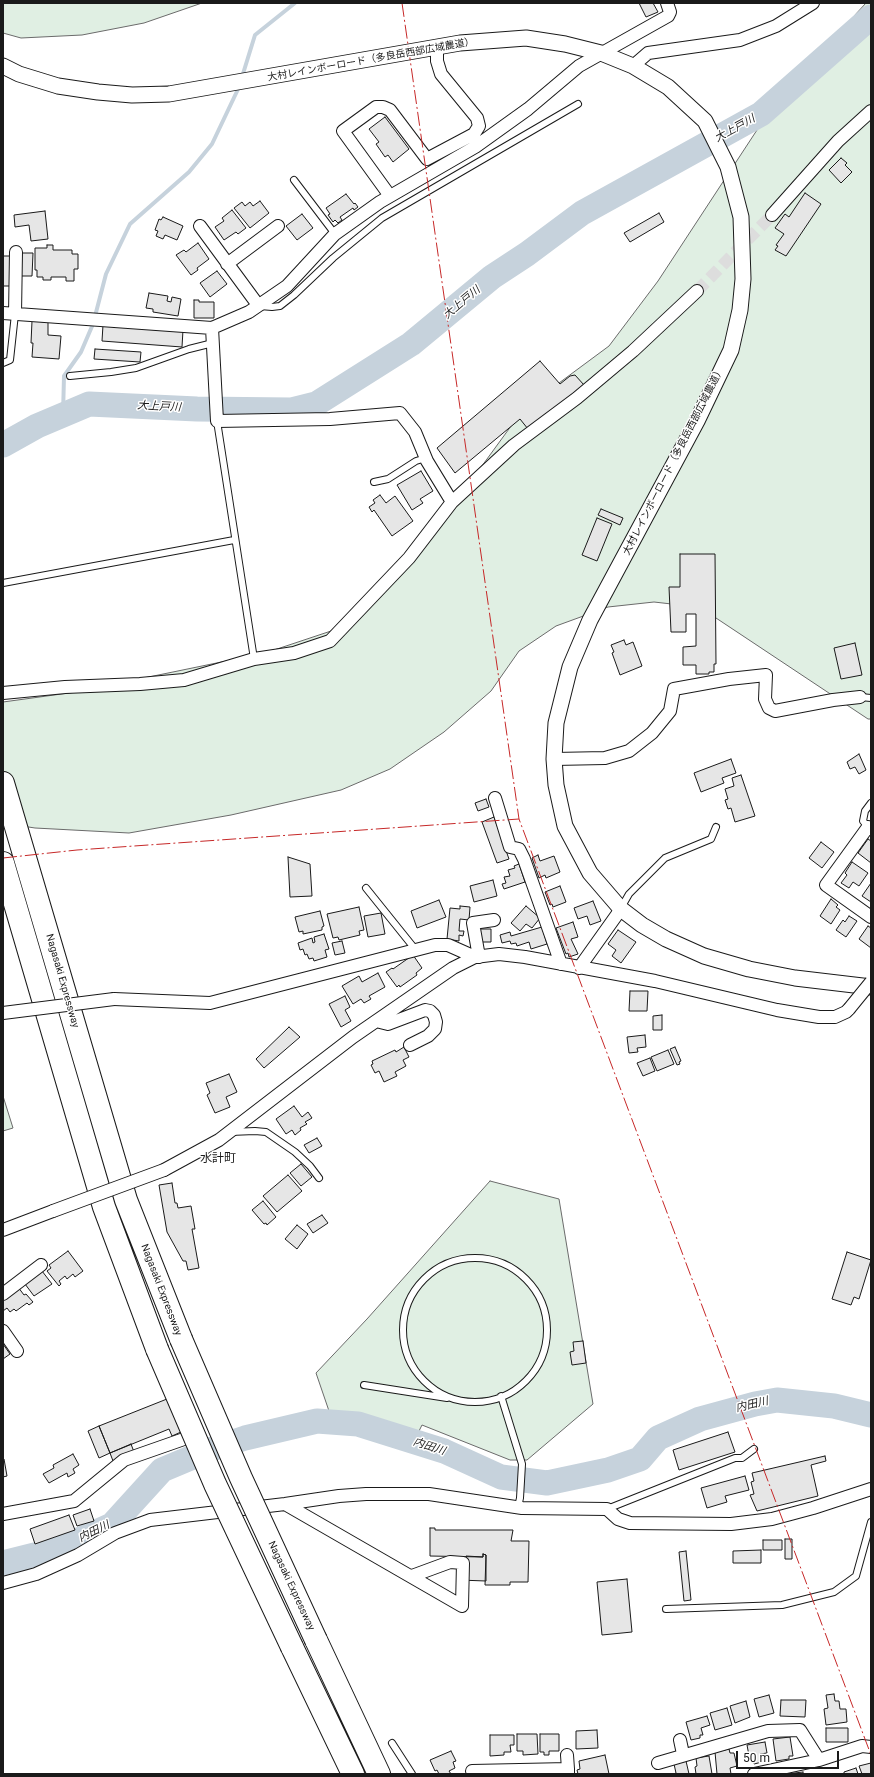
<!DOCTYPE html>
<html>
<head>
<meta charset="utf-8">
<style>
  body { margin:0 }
  #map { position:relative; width:874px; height:1777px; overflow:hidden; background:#fff; font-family:Roboto,sans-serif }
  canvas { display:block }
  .frame { position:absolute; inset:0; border:4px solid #1a1a1a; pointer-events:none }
  .scale { position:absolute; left:736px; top:1751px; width:103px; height:18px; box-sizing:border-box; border:2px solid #1a1a1a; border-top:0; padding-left:5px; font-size:12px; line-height:14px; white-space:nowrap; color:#1a1a1a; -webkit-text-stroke:3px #fff; paint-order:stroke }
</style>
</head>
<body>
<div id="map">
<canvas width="874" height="1777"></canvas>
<div class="frame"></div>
<div class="scale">50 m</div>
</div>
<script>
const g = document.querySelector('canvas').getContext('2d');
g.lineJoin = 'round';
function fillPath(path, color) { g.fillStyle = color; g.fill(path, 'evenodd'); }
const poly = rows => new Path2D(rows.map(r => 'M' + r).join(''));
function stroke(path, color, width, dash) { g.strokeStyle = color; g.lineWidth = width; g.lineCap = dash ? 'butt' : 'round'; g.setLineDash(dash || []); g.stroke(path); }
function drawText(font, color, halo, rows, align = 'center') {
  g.font = font + ' Roboto,"Noto Sans JP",sans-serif'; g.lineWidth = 3; g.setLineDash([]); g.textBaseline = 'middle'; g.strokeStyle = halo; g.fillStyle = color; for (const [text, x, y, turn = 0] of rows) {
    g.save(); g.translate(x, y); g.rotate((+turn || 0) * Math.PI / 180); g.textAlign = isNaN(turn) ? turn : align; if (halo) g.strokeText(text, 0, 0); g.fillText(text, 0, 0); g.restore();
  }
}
const green = poly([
  [3,3,202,3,144,23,82,35,21,38,3,33,3,3],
  [866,3,871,3,871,719,868,719,716,618,689,606,654,602,608,607,556,626,519,651,491,691,444,732,390,769,341,790,231,815,129,833,35,828,3,823,3,702,76,692,265,653,331,631,371,605,406,570,514,422,559,383,609,346,658,281,776,101,866,3],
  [3,1096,13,1128,3,1131,3,1096],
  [490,1181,559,1199,593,1404,527,1460,510,1460,422,1425,418,1433,329,1411,316,1373,367,1319,490,1181]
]);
fillPath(green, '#e0efe3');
stroke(green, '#6a6a6a', 1);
stroke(poly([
  [242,77,255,35,295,3],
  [63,415,64,376,81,352,93,324,106,274,130,224,189,172,212,144,240,85]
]), '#c6d2dc', 4);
stroke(poly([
  [3,445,37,426,89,404,197,409,292,410,316,404,411,344,492,277,527,254,582,213,761,114,871,17],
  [3,1563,59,1549,112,1525,162,1470,212,1449,245,1438,317,1421,358,1424,444,1451,501,1477,547,1483,608,1470,640,1459,658,1438,700,1419,755,1404,777,1400,834,1406,871,1415]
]), '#c6d2dc', 25);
const building = poly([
  [639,3,653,3,658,12,646,17,639,3],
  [385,117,409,149,393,162,388,155,385,157,376,144,379,142,369,129,385,117],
  [841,158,847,163,845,165,852,172,841,183,829,170,841,158],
  [805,193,821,204,786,256,775,250,778,246,776,245,784,234,775,228,785,214,789,217,805,193],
  [346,194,354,204,355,203,358,207,354,210,353,208,340,217,342,220,338,223,335,220,333,222,328,215,330,214,326,208,346,194],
  [260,201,269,213,250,228,234,208,242,202,245,206,250,202,253,206,260,201],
  [232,210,246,228,238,234,236,232,224,240,215,227,224,221,222,218,232,210],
  [45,211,48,239,31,241,29,225,15,227,14,215,45,211],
  [659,213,664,222,630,242,624,233,659,213],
  [302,214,313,228,297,240,286,226,302,214],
  [163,217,183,226,177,240,165,235,163,239,156,236,158,231,155,230,159,219,161,220,163,217],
  [198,243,209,259,197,268,198,270,191,275,176,255,184,250,186,252,198,243],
  [47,245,53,245,53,250,72,250,72,254,78,254,78,269,74,269,74,281,66,281,66,277,51,277,51,280,43,280,43,277,37,277,37,270,35,270,35,248,47,248,47,245],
  [20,253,33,253,32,276,20,276,20,253],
  [3,256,11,256,11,286,3,286,3,256],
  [217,271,227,284,210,297,200,283,217,271],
  [149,293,168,296,167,301,171,302,172,297,181,299,178,316,153,312,153,309,146,308,149,293],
  [194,300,199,300,199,302,214,302,214,318,194,318,194,300],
  [32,321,48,322,48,335,61,336,59,359,32,357,33,343,31,343,32,321],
  [103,325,183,330,182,347,102,341,103,325],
  [95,349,141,352,140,362,94,359,95,349],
  [540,361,560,384,570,376,575,375,584,385,528,429,520,419,455,473,437,448,540,361],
  [421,471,433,491,420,499,423,503,412,510,397,485,421,471],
  [380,495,386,503,395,496,413,521,392,536,374,510,372,512,369,507,375,503,373,500,380,495],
  [601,509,623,518,620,525,598,515,601,509],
  [597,518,612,524,597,561,582,555,597,518],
  [680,554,715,554,716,664,714,664,714,672,709,672,709,674,696,674,696,665,683,665,683,647,696,646,696,614,686,614,686,632,671,632,669,587,680,587,680,554],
  [624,640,626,645,633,642,642,666,620,675,612,653,614,652,611,645,624,640],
  [855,643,862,675,841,679,834,648,855,643],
  [859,754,866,770,859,774,855,767,850,769,847,762,859,754],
  [731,759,736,773,722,778,724,783,701,792,694,773,731,759],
  [741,775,755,816,735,822,731,808,728,809,725,800,728,799,725,789,734,786,732,778,741,775],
  [486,799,489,807,478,811,475,803,486,799],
  [494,817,509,859,497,863,482,822,494,817],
  [868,839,871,841,871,863,858,853,868,839],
  [821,842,834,852,822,868,809,858,821,842],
  [538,855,540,861,554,856,560,872,546,878,545,875,539,878,532,858,538,855],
  [288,857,310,864,312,896,290,897,288,857],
  [852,862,868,873,859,886,853,882,849,888,841,883,847,875,845,873,852,862],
  [519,864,525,882,504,889,502,884,506,883,504,877,510,876,508,870,515,868,514,866,519,864],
  [493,880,497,896,474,902,470,886,493,880],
  [871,883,871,902,862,896,871,883],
  [560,886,566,902,553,907,552,904,550,905,545,892,560,886],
  [831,899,838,905,836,907,840,910,831,924,820,916,831,899],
  [439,900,446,917,417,928,411,911,439,900],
  [593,901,601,921,590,925,587,916,578,919,574,908,593,901],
  [460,906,470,907,469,920,460,919,459,931,464,931,463,936,459,935,459,941,447,939,450,908,460,909,460,906],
  [526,906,540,918,532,928,526,924,520,931,511,923,526,906],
  [359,907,364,930,359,931,360,935,339,940,338,937,333,938,327,914,359,907],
  [320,911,324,926,322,927,322,930,303,934,303,931,299,932,295,917,320,911],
  [381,913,385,934,368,937,364,916,381,913],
  [849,916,857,921,846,937,836,930,843,920,845,922,849,916],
  [573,922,578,937,571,939,578,954,569,957,568,953,566,954,556,928,573,922],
  [868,926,871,928,871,948,859,939,868,926],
  [542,927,547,944,531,949,529,942,517,946,516,943,511,944,510,941,502,943,500,935,510,932,511,936,542,927],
  [480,929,491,929,491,942,481,942,480,929],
  [618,930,636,942,621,963,612,956,616,950,608,944,618,930],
  [324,934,329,949,325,950,327,957,314,961,313,958,309,959,307,954,305,955,303,949,300,950,298,943,312,938,313,943,315,942,314,937,324,934],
  [342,941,345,953,335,955,332,943,342,941],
  [413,955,422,968,416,973,417,975,400,987,399,985,397,987,386,972,392,968,393,969,413,955],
  [378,973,385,987,369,996,371,999,364,1003,361,999,353,1004,342,986,359,976,362,982,378,973],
  [630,991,648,991,647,1011,629,1011,630,991],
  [345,996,350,1007,345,1010,351,1021,341,1027,329,1004,345,996],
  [662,1015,662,1030,653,1030,653,1016,662,1015],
  [289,1027,300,1037,264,1068,256,1059,289,1027],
  [645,1035,646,1047,637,1048,638,1052,629,1053,627,1037,645,1035],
  [404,1047,409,1057,403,1060,406,1066,395,1072,397,1076,384,1082,379,1071,375,1073,371,1065,373,1064,372,1061,395,1050,396,1052,404,1047],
  [675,1047,681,1061,679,1062,680,1064,677,1065,670,1049,675,1047],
  [668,1050,674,1064,657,1071,651,1057,668,1050],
  [650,1058,655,1071,643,1076,637,1063,650,1058],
  [229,1074,237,1092,226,1097,230,1107,215,1113,207,1095,210,1093,206,1083,229,1074],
  [294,1106,302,1117,308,1112,312,1118,305,1122,307,1124,300,1128,301,1130,295,1135,292,1130,286,1134,276,1119,294,1106],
  [317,1138,322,1146,309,1153,304,1145,317,1138],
  [301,1164,312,1177,301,1186,290,1173,301,1164],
  [288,1175,302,1191,277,1212,263,1196,288,1175],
  [172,1183,175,1203,177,1203,178,1208,191,1206,195,1229,192,1229,199,1268,188,1270,186,1261,183,1261,167,1232,159,1185,172,1183],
  [263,1201,276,1217,267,1225,266,1223,264,1224,252,1210,263,1201],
  [322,1215,328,1223,313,1233,307,1224,322,1215],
  [297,1225,308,1234,297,1249,285,1239,297,1225],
  [68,1251,83,1271,75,1277,73,1274,67,1279,65,1276,59,1281,61,1284,59,1286,47,1271,51,1268,49,1265,68,1251],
  [847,1252,871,1260,859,1299,854,1297,851,1305,832,1299,847,1252],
  [42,1271,52,1284,34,1296,25,1284,42,1271],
  [18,1287,24,1295,26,1294,33,1302,29,1305,27,1303,16,1311,14,1309,10,1312,7,1308,3,1311,3,1298,18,1287],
  [583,1341,586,1363,572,1365,570,1352,574,1351,573,1342,583,1341],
  [3,1344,10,1354,3,1359,3,1344],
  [167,1399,181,1432,172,1436,169,1429,110,1453,99,1426,167,1399],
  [99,1426,110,1453,99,1458,88,1431,99,1426],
  [728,1432,735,1452,679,1470,673,1450,728,1432],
  [131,1444,134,1452,113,1461,110,1453,131,1444],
  [73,1454,79,1465,73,1469,75,1473,68,1477,67,1473,49,1483,43,1474,54,1468,53,1465,73,1454],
  [825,1456,826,1461,811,1465,818,1496,757,1511,750,1495,754,1494,751,1482,754,1481,752,1473,825,1456],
  [3,1459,4,1459,7,1476,3,1477,3,1459],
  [745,1476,749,1490,725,1496,727,1502,707,1508,701,1488,745,1476],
  [90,1509,94,1521,77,1526,73,1515,90,1509],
  [69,1515,75,1530,35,1544,30,1529,69,1515],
  [430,1528,435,1528,435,1530,513,1530,511,1541,529,1541,528,1582,510,1582,510,1585,485,1585,486,1555,483,1554,483,1557,430,1556,430,1528],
  [785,1539,792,1539,792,1559,785,1559,785,1539],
  [763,1540,782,1540,782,1550,763,1550,763,1540],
  [761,1550,761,1563,733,1563,733,1551,761,1550],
  [686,1551,691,1600,684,1601,679,1552,686,1551],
  [483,1554,486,1555,486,1581,459,1580,465,1567,466,1556,483,1557,483,1554],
  [627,1579,632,1632,602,1635,597,1582,627,1579],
  [834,1694,835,1701,839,1701,840,1709,846,1709,847,1722,826,1725,824,1709,828,1708,826,1695,834,1694],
  [769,1695,774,1713,759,1717,754,1699,769,1695],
  [781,1700,806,1700,805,1717,780,1716,781,1700],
  [746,1701,750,1717,735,1723,730,1706,746,1701],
  [727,1708,732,1725,715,1730,710,1713,727,1708],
  [707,1716,710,1725,701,1728,703,1735,700,1735,700,1738,691,1740,686,1722,707,1716],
  [826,1728,848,1728,848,1742,826,1742,826,1728],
  [597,1730,598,1748,576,1749,576,1731,597,1730],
  [517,1734,537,1734,538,1754,523,1755,523,1751,517,1751,517,1734],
  [540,1734,559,1734,559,1751,549,1751,549,1755,544,1755,544,1752,540,1752,540,1734],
  [490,1735,514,1735,514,1745,510,1745,511,1752,504,1752,504,1755,490,1756,490,1735],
  [790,1737,793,1756,789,1756,789,1759,776,1761,773,1739,790,1737],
  [765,1742,767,1753,760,1754,762,1762,754,1764,754,1761,750,1761,747,1745,765,1742],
  [729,1749,730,1753,734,1753,737,1766,730,1768,731,1774,717,1774,715,1752,729,1749],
  [451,1751,456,1761,453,1762,455,1768,449,1771,451,1774,439,1774,437,1770,435,1771,430,1760,451,1751],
  [605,1755,609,1774,578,1774,577,1770,580,1769,579,1761,605,1755],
  [709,1756,712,1774,696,1774,695,1767,697,1766,696,1758,709,1756],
  [686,1761,689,1774,674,1774,676,1773,674,1764,686,1761],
  [871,1763,871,1774,862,1774,859,1766,871,1763],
  [856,1768,858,1774,844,1774,844,1772,856,1768],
  [803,1772,803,1774,786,1774,803,1772]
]);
fillPath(building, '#e6e6e6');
stroke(building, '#1a1a1a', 1);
stroke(poly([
  [697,291,772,215]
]), '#ddd', 12, [12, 6]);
const service = poly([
  [294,180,335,234],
  [260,306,272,307,280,306,294,295,333,258,382,218,578,104],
  [3,363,10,360,15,314],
  [70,376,111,372,136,368,189,349,213,343],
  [217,421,254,659],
  [374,482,388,479,416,461,426,458],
  [3,583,234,540],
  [860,697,871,698],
  [868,827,863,821,865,811,871,803],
  [366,888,415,949],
  [621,908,629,894,665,858,711,839,716,827],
  [230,1132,255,1131,266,1132,295,1152,310,1166,319,1178],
  '403 1330a72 72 0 1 1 144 0a72 72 0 1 1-144 0Z',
  [364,1385,447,1398],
  [501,1396,522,1464,520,1498,518,1507],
  [607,1509,735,1458,742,1458,754,1449],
  [666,1609,782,1605,834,1592,856,1576,871,1522],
  [392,1743,412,1774]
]);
const minor = poly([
  [633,66,648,53,740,40,776,26,813,3],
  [390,196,343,131,376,107,383,107,390,110,427,159,474,134,479,126,477,118,441,74,437,61,437,47],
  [772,215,838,141,871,111],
  [200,226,258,305],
  [227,264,278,226],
  [3,313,212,328,249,312,287,286,335,234,380,202,475,147,528,109,579,66,668,16,670,12,667,3],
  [15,314,16,252],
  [212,328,217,421,330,419,400,413,415,432,427,461,452,502],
  [3,693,65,687,140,684,184,680,254,659,294,653,330,641,409,558,452,502,514,445,577,398,633,351,697,291],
  [554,759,605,758,629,751,652,733,670,711,674,689,729,679,766,675,765,699,769,708,775,711,833,700,860,697],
  [495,798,510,847,519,849,524,859,561,964],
  [871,829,868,827,826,885,871,917],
  [479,957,473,923,494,920],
  [579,968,621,909],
  [114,999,210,1003,435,945,448,945,475,957],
  [376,1021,388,1024,425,1010,430,1011,434,1015,436,1022,435,1029,428,1036,410,1045],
  [164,1170,219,1140,353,1037,453,968,475,957,499,954,525,957,655,981,777,1010,819,1017,835,1017,846,1012,849,1009],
  [3,1230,53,1211],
  [3,1294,41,1265],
  [3,1331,17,1351],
  [285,1504,462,1606,463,1563,450,1562,412,1576],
  [3,1514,74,1501,124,1460,184,1439],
  [3,1583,36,1574,78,1555,115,1533,150,1520,285,1504,339,1496,366,1494,429,1494,522,1508,607,1509,618,1519,630,1523,731,1524,772,1519,813,1508,871,1489],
  [680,1740,683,1754],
  [567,1755,568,1769],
  [658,1763,768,1731,800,1730,819,1760,862,1746,871,1747],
  [472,1771,568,1769,568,1774],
  [754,1774,819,1760]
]);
const tertiary = poly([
  [3,66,19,74,58,86,98,92,132,95,169,94,460,43,526,38,565,44,601,53,633,66,668,87,705,121,728,167,741,217,743,279,740,310,731,350,697,421,590,620,570,667,556,723,554,759,556,785,565,826,590,873,621,909,642,925,666,939,704,956,749,969,795,978,871,987]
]);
const motorway = poly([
  [3,783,126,1200,181,1339],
  [3,863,104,1207,157,1349],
  [316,1640,379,1774],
  [292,1647,353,1774]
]);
stroke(service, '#1a1a1a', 8);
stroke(minor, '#1a1a1a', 14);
stroke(tertiary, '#1a1a1a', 17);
stroke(motorway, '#1a1a1a', 24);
stroke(service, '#fff', 6);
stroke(minor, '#fff', 12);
stroke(tertiary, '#fff', 15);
stroke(motorway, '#fff', 22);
const minorBridge = poly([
  [849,1009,871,982],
  [3,1013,114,999],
  [53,1211,164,1170]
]);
const motorwayBridge = poly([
  [181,1339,241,1478,316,1640],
  [157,1349,215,1484,292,1647]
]);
stroke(minorBridge, '#1a1a1a', 14, []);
stroke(motorwayBridge, '#1a1a1a', 24, []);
stroke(minorBridge, '#fff', 12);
stroke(motorwayBridge, '#fff', 22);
stroke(poly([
  [402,3,519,819,871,1755],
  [3,858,77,850,519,819]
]), '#c62828', 1, [14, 3, 2, 3]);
drawText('10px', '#1a1a1a', '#fff', [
  ["大村レインボーロード（多良岳西部広域農道）",371,60,-10],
  ["大村レインボーロード（多良岳西部広域農道）",674,461,-63],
  ["Nagasaki Expressway",62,981,74],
  ["Nagasaki Expressway",161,1290,69],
  ["Nagasaki Expressway",291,1586,65]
]);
drawText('italic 11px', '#1a1a1a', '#fff', [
  ["大上戸川",735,129,-29],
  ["大上戸川",462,303,-40],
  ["大上戸川",159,407,3],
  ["内田川",752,1405,-13],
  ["内田川",429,1447,18],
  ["内田川",94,1532,-26]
]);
drawText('12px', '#1a1a1a', '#fff', [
  ["水計町",218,1159]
]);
</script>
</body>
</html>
